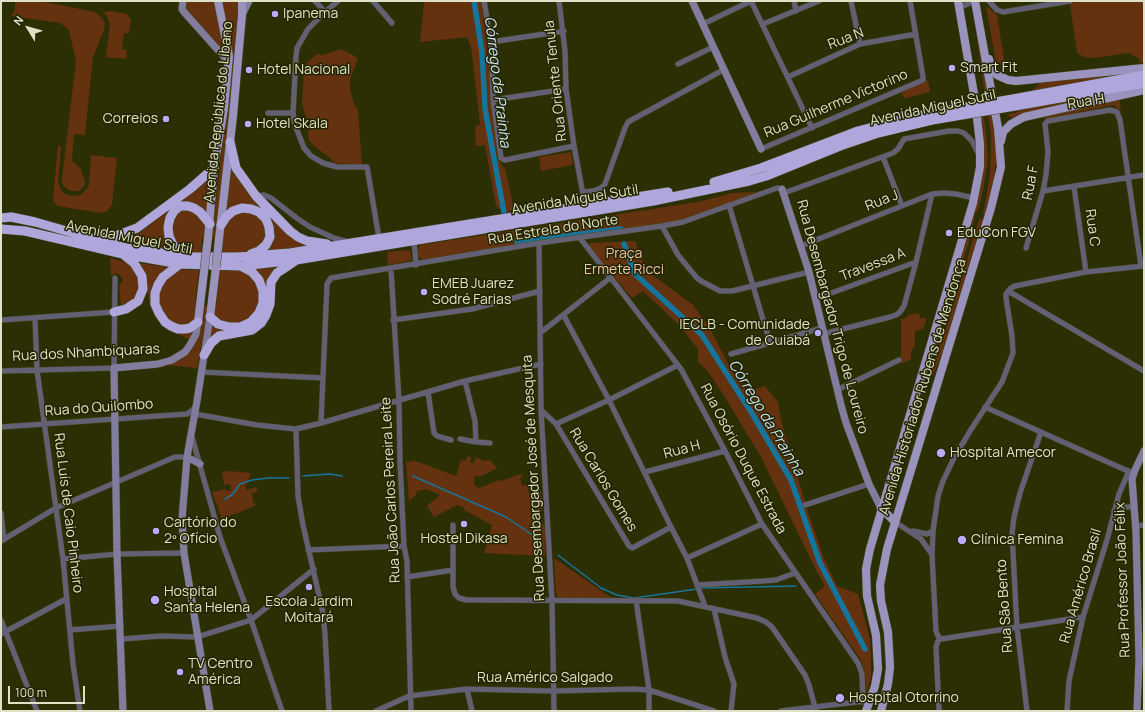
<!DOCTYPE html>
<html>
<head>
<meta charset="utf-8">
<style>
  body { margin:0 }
  #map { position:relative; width:1145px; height:712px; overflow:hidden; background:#2c2e04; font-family:Manrope,sans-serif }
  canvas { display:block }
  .frame { position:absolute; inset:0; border:2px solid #dfe2c6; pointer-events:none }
  .north { position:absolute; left:8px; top:8px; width:40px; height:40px; -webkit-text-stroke:3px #232400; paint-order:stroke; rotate:307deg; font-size:11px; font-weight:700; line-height:16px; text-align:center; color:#dfe2c6 }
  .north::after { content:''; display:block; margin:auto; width:14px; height:18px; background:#dfe2c6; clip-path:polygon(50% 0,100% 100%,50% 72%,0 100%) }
  .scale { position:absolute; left:8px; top:686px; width:77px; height:18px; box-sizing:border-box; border:2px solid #dfe2c6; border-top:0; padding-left:5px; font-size:12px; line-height:14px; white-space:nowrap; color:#dfe2c6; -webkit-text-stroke:3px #232400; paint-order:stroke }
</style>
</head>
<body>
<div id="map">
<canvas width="1145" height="712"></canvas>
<div class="frame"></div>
<div class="north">N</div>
<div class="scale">100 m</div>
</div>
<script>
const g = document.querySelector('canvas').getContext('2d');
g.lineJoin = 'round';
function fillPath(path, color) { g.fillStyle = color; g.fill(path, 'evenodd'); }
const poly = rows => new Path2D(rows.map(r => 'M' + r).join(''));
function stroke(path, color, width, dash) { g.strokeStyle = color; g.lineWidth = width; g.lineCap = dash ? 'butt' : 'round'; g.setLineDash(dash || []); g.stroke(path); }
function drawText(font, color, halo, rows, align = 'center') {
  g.font = font + ' Manrope,sans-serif'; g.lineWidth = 3; g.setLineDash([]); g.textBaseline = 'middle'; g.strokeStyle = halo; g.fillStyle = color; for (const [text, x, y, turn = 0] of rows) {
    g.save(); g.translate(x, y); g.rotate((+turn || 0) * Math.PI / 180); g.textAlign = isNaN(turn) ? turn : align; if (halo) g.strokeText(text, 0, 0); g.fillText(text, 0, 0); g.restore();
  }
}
fillPath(poly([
  [15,1,40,1,95,12,102,18,105,23,104,30,93,57,85,135,74,134,72,160,78,167,81,168,81,172,85,180,84,186,79,191,71,191,66,188,63,185,62,179,76,61,69,31,67,28,60,23,10,16,12,15,15,10],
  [187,1,214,1,225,56,191,18,186,9],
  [220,1,238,1,240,11,217,239,212,238,231,70],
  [426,1,481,1,486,33,492,113,498,157,502,166,505,168,514,209,508,212,500,209,496,206,485,145,476,146,475,127,480,124,471,47,467,37,420,42,424,3],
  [1086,1,1144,1,1144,62,1135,63,1141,60,1129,53,1095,58,1084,57,1077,53,1070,3],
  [986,6,997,15,1005,64,997,65,996,63],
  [111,11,127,14,131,20,129,33,124,33,122,49,127,50,126,59,106,57,110,26,107,16,103,12],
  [976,32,996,140,996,160,994,180,984,216,983,214,990,175,991,136],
  [341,49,353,55,358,59,350,79,350,89,354,104,358,110,362,165,335,163,326,155,312,144,308,138,308,132,311,126,307,121,302,103,304,69,305,65,317,54,323,55],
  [1140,72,1047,89,1032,91,1041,82],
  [928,80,930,92,906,98,903,97,902,93,905,90],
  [1105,96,1012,118,1006,114,1015,113,1030,107],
  [1119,96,1121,111,1113,105,1045,119,1040,115],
  [978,99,985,123,988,159,983,191,978,211,975,213,980,189,984,153,983,127],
  [58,146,60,146,61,147,58,182,62,192,68,195,74,196,80,195,87,189,89,185,91,155,117,158,112,204,108,211,101,213,58,206,55,203,53,200],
  [571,152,573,165,541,171,539,157],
  [231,161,237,175,309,246,263,251,269,245,262,211,224,214],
  [210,178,207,214,190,204,170,214,173,251,120,241,141,232],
  [759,192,681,221,426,260,421,259,418,256,417,252,420,245,698,202,732,193],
  [181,209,193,211,206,226,205,238,202,238,201,253,190,252,181,249,172,236,172,219],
  [242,211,259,215,268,229,262,245,247,253,222,253,223,228,233,215],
  [974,216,975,218,970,233,969,242,929,369],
  [983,218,942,353,933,376,931,373,958,291,974,236,979,220],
  [635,241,647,271,693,305,709,327,732,371,748,392,765,386,778,402,781,420,808,512,823,556,837,586,858,594,870,639,871,655,871,676,866,697,865,674,861,660,815,594,825,586,817,572,761,457,723,394,707,370,698,362,698,349,678,324,643,291,632,298,590,249,589,243],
  [408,250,410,251,412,259,410,261,388,265,387,252],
  [110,258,128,263,134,268,140,279,136,300,121,307,119,286,123,280,119,274,116,273,111,276],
  [139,263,168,267,155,284,161,320,194,329,190,340,166,328,156,319,150,307,146,281],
  [278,268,265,313,208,344,212,323,227,330,263,310,254,269],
  [181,270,199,270,195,304,197,305,196,317,194,321,190,325,179,326,167,319,159,303,158,293,160,286,173,273],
  [220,270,244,271,258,283,261,301,254,317,238,325,221,322,215,316,214,307,216,306],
  [203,305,208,306,197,368,166,365,180,360,187,354,195,345,201,328],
  [919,313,920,318,927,318,923,329,915,331,915,344,914,348,911,351,911,359,901,364,901,319,907,318,907,315],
  [467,456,471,457,470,463,474,463,475,459,478,458,484,461,490,460,497,468,479,477,475,475,474,485,479,488,500,480,501,481,520,474,523,477,520,478,522,486,528,484,529,493,541,491,542,511,535,514,535,520,533,522,538,526,540,523,545,526,545,556,484,553,492,525,464,510,463,507,457,505,434,517,427,506,440,495,426,489,417,491,416,495,409,501,406,461,412,462,413,460,456,476,461,460,466,461],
  [230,471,251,473,247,484,245,485,247,490,256,487,258,492,252,493,253,503,255,503,255,506,222,519,212,492,226,489,227,491,231,491,230,484,224,485,222,472],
  [554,558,607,595,613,599,559,598,556,594]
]), '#64320e');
stroke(poly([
  [303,476,330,474,342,476],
  [413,476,506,517,537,538],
  [225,499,233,494,240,484,252,480,268,478,289,478],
  [558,555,601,588,617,595,634,598,697,589],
  [700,588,796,586]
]), '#16759c', 1.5);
stroke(poly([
  [474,1,482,52,485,109,504,213],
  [517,242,621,229,621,231],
  [624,244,635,274,702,335,753,415,791,480,820,563,865,649]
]), '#16759c', 5.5);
const street = poly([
  [315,1,325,12],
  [338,1,325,12,308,29,297,48,296,56,293,113,295,125,304,148,311,156,323,163,337,167,367,167,379,238],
  [373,1,392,23],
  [484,1,491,42,493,100,501,158,505,160,574,146],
  [559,1,565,51,566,89,574,146,585,205],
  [794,1,796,11],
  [851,1,860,44],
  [989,1,997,10,1003,12,1070,1],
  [959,8,974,1],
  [703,24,751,1,812,128],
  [763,24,819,1],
  [491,42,564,31],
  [678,64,713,47],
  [788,77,860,44,916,34],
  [493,100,566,89],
  [268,113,293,113],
  [761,149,923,80,923,77,910,1],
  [883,157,902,206],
  [1074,187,1086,272],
  [1043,191,1144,175],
  [583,192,593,191,601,188,605,184,625,128,628,122,723,70],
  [784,193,893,153,898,149,904,139,949,131,958,131,964,133,972,141,978,153],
  [256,196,264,195,271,198,298,219,310,227,334,238,348,242],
  [729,205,770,343],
  [662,226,678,255,697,278,701,281,720,291,732,291,809,272],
  [580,238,681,369,725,451,762,524,858,663,862,674,863,702],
  [414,241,416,265],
  [539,243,541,410,552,601,554,711],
  [801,246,932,194,944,193,956,194,974,198],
  [1026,248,1043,191,1046,175,1048,152,1045,124,1048,121,1110,110,1117,112,1120,120,1141,266],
  [391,269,399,401,400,463,404,546,407,561,411,711],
  [1008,291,1144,371],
  [815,299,916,262],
  [564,316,609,400,671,527,687,558,705,606],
  [35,318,37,370,63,559,73,664,80,711],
  [1,320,114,312],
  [393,320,472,309,540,291],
  [540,333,610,278],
  [823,334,890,317,896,315,900,312,904,306,916,262,932,194],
  [731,354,822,328],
  [1,371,114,368,115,278],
  [202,372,323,378],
  [837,390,899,360],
  [428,392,434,433,437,436,451,440],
  [985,407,1130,472],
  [541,410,556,424,629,546,632,548,634,547,671,527],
  [195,414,257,425,296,429,321,423,465,381,541,364],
  [321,423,327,284,331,278,539,243,662,226,683,222,777,188,782,189],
  [556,424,609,400,678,365],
  [1,427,187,414,195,408],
  [296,429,298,496,303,525,323,613,325,634,329,711],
  [192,437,220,537,251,620,282,711],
  [460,439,476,442,475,421,465,381],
  [476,442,490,443],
  [645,472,725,451],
  [805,505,869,484],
  [1114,511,1121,507,1133,507],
  [1,513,4,540],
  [895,522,921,539,931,553],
  [453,525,453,587,455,594,459,598,467,600,475,600,678,601,757,618,766,622,772,627,805,675,809,685,816,711],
  [1135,526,1144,525],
  [913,531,927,534,933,531],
  [1,541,56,508,175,457,187,457],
  [308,550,404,546],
  [687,558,762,524],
  [63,559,117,554,184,553],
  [407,577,453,570],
  [697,585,764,581,776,580,795,573],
  [636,600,649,690,649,711],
  [714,609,725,657,734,684,731,711],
  [1,620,37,711],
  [70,630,121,626],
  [1,634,66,599],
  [121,639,161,636,197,637,251,620,314,569],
  [941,639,938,636,936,631,932,555,933,531,938,496,943,481,953,460,970,431,1002,382,1013,353,1012,336,1006,298,1006,294,1011,288,1015,286,1086,272,1144,266],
  [941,639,1083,617],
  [467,689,472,711],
  [376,711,409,696,467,689,553,691,633,689,649,690,714,711],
  [781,711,865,701],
  [939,711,936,647,938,641,941,639],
  [1027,711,1017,627,1012,534,1014,517,1020,493,1041,432],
  [1067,711,1069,681,1083,617,1107,540,1119,494,1129,471]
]);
const secondary = poly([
  [183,1,182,9,184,12,226,59,228,64],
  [692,1,761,149],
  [243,13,249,1],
  [782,189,809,272,841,405,846,423,869,484,881,508],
  [187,457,200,464],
  [123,711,117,554,114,368,158,364,172,360,185,352,190,345,196,334,198,322],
  [210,711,184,553,182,519,187,457,197,401,210,317],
  [1137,711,1139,660,1136,532,1132,479,1135,470,1144,451]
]);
const primary = poly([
  [989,59,991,67,997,75,1008,80,1016,81,1144,68],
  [1001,141,1003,132,1011,124,1024,117,1144,90],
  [208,238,214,168,224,108,229,56,218,1],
  [219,239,233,116,242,15,242,1],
  [210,317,216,267],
  [198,322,200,305],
  [881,508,895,522],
  [866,711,875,686,878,669,876,635,867,596,866,569,870,549,973,203,980,167,980,144,975,100,958,1],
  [881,711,888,684,890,667,888,632,881,601,880,585,887,549,991,208,1001,167,998,128,975,1]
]);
const highway = poly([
  [1013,99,1144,75],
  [1015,106,1144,83],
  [230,142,236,168,256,196,290,231,298,237,307,241,327,244],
  [714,182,761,168,858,131,896,121,931,113],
  [1,218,11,217,35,222,126,248,190,257,237,257,290,253,668,192],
  [221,225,226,217,233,211,242,208,251,209,259,212,266,219,269,227,270,237,266,245,259,251,251,254],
  [1,229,25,231,123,254,180,264,241,266,296,260,653,201,749,181,766,176,840,146,878,133,932,120],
  [98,238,116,236,137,228,190,189,214,168],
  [187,254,179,251,173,245,169,236,168,227,170,218,174,211,180,206,188,206,194,208,200,212,210,224],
  [180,264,163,277,158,285,155,293,155,304,159,313,165,322,171,326,178,329,185,329,190,328,198,322],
  [114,312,126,309,138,301,143,289,142,276,134,263,124,255],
  [210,317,218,324,229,327,240,327,251,322,259,313,263,303,263,291,259,280,252,272,241,266],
  [204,355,211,343,219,336,252,330,261,323,266,315,270,304,271,282,277,273,295,261]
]);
stroke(street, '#494b23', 6);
stroke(secondary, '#494b23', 8);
stroke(primary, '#494b23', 9);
stroke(highway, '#494b23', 10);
stroke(street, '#636075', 5);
stroke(secondary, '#827d9e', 7);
stroke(primary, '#9a93be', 8);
stroke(highway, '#afa7db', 9);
const primaryBridge = poly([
  [216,267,219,239],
  [200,305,208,238]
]);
const highwayBridge = poly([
  [931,113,1013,99],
  [932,120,1015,106]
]);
stroke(primaryBridge, '#494b23', 9, []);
stroke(highwayBridge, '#494b23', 10, []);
stroke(primaryBridge, '#9a93be', 8);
stroke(highwayBridge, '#afa7db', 9);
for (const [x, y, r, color] of [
  [275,14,4,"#b9abf7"],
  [952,68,4,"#b9abf7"],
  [249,70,4,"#b9abf7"],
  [166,119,4,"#b9abf7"],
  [248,124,4,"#b9abf7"],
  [949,233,4,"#b9abf7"],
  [424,292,4,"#b9abf7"],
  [818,333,4,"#b9abf7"],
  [941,453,5,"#b9abf7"],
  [464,524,4,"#b9abf7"],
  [156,531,4,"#b9abf7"],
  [962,540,5,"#b9abf7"],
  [309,587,4,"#b9abf7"],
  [155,600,5,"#b9abf7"],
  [180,672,4,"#b9abf7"],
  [840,698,5,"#b9abf7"]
]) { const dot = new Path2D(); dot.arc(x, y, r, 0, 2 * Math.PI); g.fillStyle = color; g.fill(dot); stroke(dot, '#232400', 1.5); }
drawText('14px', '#dfe2c6', '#232400', [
  ["Ipanema",283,14],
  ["Smart Fit",960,68],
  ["Hotel Nacional",257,70],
  ["Correios",158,119,"right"],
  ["Hotel Skala",256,124],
  ["EduCon FGV",957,233],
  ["EMEB Juarez",432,284],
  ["Sodré Farias",432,300],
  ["IECLB - Comunidade",810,325,"right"],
  ["de Cuiabá",810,341,"right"],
  ["Hospital Amecor",950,453],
  ["Cartório do",164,523],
  ["2º Ofício",164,539],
  ["Hostel Dikasa",464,539,"center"],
  ["Clínica Femina",971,540],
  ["Hospital",164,592],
  ["Santa Helena",164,608],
  ["Escola Jardim",309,602,"center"],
  ["Moitará",309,618,"center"],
  ["TV Centro",188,664],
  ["América",188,680],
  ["Hospital Otorrino",849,698]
], 'left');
drawText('14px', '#dfe2c6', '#232400', [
  ["Rua N",846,39,-21],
  ["Rua Oriente Tenula",556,81,-96],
  ["Rua H",1086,102,-9],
  ["Rua Guilherme Victorino",836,104,-23],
  ["Avenida Miguel Sutil",933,108,-12],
  ["Avenida República do Líbano",219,112,-84],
  ["Rua F",1031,183,-79],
  ["Avenida Miguel Sutil",575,200,-9],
  ["Rua J",882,201,-22],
  ["Rua C",1092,228,82],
  ["Rua Estrela do Norte",553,230,-9],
  ["Avenida Miguel Sutil",129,238,11],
  ["Travessa A",873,265,-21],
  ["Rua Desembargador Trigo de Loureiro",832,317,75],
  ["Rua dos Nhambiquaras",86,353,-3],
  ["Avenida Historiador Rubens de Mendonça",923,387,-73],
  ["Rua do Quilombo",99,408,-4],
  ["Rua H",682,450,-15],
  ["Rua Osório Duque Estrada",743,459,62],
  ["Rua Desembargador José de Mesquita",534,478,-93],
  ["Rua Carlos Gomes",603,480,59],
  ["Rua João Carlos Pereira Leite",391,490,-93],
  ["Rua Luís de Caio Pinheiro",68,513,83],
  ["Rua Professor João Félix",1123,580,-92],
  ["Rua Américo Brasil",1081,586,-74],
  ["Rua São Bento",1005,606,-94],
  ["Rua Américo Salgado",545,678]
]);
drawText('14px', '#f0c3a9', '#232400', [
  ["Praça",624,254],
  ["Ermete Ricci",624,270]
]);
drawText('italic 15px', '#cae2f0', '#232400', [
  ["Córrego da Prainha",497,82,83],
  ["Córrego da Prainha",766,418,59]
]);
</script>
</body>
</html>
